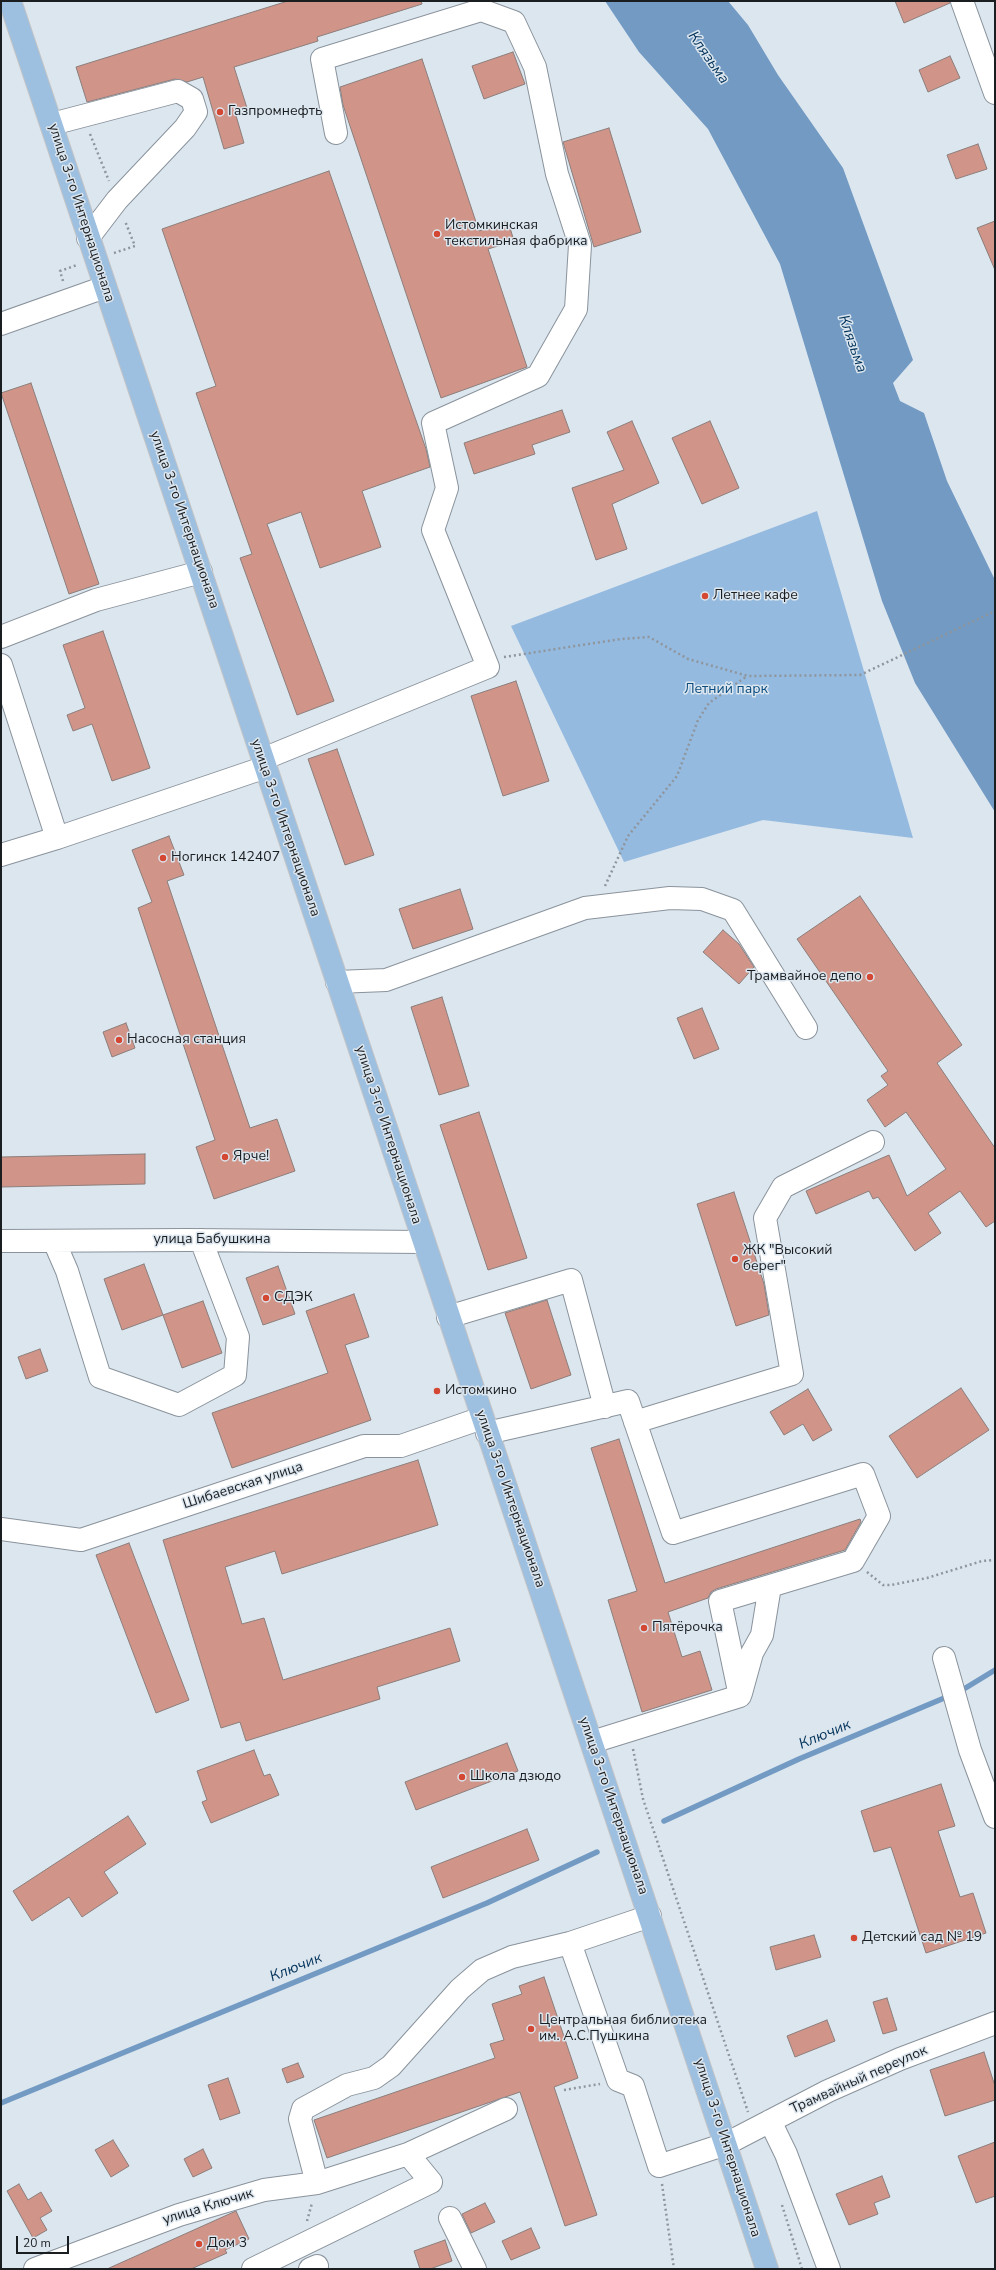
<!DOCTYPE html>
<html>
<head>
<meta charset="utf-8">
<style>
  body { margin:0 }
  #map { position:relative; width:996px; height:2270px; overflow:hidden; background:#dce6ef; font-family:"Nunito Sans",sans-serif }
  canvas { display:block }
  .frame { position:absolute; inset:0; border:2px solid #1b1e21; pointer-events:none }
  .scale { position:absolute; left:16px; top:2236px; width:53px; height:18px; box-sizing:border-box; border:2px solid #1b1e21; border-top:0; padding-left:5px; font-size:12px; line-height:14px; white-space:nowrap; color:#1b1e21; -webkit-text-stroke:3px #dce6ef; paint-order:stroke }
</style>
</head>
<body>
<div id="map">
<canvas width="996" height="2270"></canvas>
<div class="frame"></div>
<div class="scale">20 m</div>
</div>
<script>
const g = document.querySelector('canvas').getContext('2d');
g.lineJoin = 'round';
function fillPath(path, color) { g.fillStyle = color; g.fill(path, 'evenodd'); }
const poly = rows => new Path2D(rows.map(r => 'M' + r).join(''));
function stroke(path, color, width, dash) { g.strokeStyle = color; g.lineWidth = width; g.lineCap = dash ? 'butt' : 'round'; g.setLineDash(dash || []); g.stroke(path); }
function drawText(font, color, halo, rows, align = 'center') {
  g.font = font + ' "Nunito Sans",sans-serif'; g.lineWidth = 3; g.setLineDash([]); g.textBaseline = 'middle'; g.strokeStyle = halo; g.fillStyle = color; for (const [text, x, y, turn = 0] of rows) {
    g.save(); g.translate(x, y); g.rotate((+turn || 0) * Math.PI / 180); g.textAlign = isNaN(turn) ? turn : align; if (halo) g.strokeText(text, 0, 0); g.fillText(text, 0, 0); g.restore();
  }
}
fillPath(poly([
  [817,511,913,838,763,820,624,862,511,626]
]), '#95badf');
fillPath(poly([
  [605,1,728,1,748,25,778,75,843,168,913,360,893,383,900,401,924,413,947,481,995,580,995,812,915,683,882,601,780,264,708,129,639,52]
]), '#729ac3');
stroke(poly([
  [959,1692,995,1670],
  [664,1821,799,1759,949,1696],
  [1,2103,487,1903,597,1852]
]), '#729ac3', 5.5);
const building = poly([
  [288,1,421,1,422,4,317,37,318,41,234,67,247,108,235,112,244,143,224,149,203,77,187,82,175,79,87,102,76,67,288,1],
  [895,1,950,1,950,3,904,23,895,1],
  [513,52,525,84,484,99,472,66,513,52],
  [950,56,960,78,928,92,919,70,950,56],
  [422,59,479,231,508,221,514,241,488,249,527,367,441,398,343,105,340,87,422,59],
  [609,128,641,232,594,247,563,142,609,128],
  [978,144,987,169,956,179,947,155,978,144],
  [329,171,426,449,430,467,362,491,381,547,320,568,301,512,267,524,334,701,297,715,240,558,252,554,196,393,216,386,162,229,329,171],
  [995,221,995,270,977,228,995,221],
  [31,383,99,584,69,594,1,393,31,383],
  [562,410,570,432,532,445,535,454,474,474,464,443,562,410],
  [632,421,659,483,612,504,627,549,596,560,572,488,624,470,607,432,632,421],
  [710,421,739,488,702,504,672,438,710,421],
  [103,631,150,768,112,781,92,724,73,731,67,715,85,708,63,645,103,631],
  [516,681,549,781,503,796,471,696,516,681],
  [337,749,374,855,345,865,308,759,337,749],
  [169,836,184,875,167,881,250,1128,277,1119,295,1171,214,1199,196,1147,215,1140,138,908,152,902,132,850,169,836],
  [460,889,473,929,413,949,399,909,460,889],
  [860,896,962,1045,937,1063,995,1148,995,1221,986,1227,960,1191,928,1213,941,1233,915,1251,878,1197,873,1199,869,1191,816,1214,806,1191,889,1155,907,1196,946,1169,906,1112,885,1127,867,1100,888,1085,881,1076,888,1071,797,939,860,896],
  [723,930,739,944,754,967,739,984,703,952,723,930],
  [442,997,469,1086,439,1095,411,1007,442,997],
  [702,1008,719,1049,694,1059,677,1018,702,1008],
  [126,1023,135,1048,112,1057,103,1032,126,1023],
  [479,1112,527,1258,488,1270,440,1125,479,1112],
  [145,1154,145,1184,1,1187,1,1157,145,1154],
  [734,1192,764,1284,769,1315,736,1326,697,1204,734,1192],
  [144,1264,163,1315,122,1330,104,1279,144,1264],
  [278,1266,295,1314,263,1325,246,1278,278,1266],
  [354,1294,369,1337,345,1345,371,1420,232,1468,212,1413,328,1373,306,1311,354,1294],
  [547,1300,571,1375,531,1389,505,1313,547,1300],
  [203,1301,222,1353,182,1368,163,1315,203,1301],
  [40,1349,48,1371,26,1379,18,1357,40,1349],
  [961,1388,989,1430,917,1478,889,1436,961,1388],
  [808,1389,832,1430,813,1441,803,1424,784,1435,770,1412,808,1389],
  [619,1439,665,1583,860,1519,861,1522,845,1550,716,1589,711,1592,708,1598,668,1612,682,1657,700,1651,712,1690,642,1712,608,1600,637,1591,591,1448,619,1439],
  [418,1460,438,1525,282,1574,275,1551,225,1567,242,1624,264,1618,283,1680,450,1628,460,1661,377,1687,380,1699,246,1741,240,1722,221,1728,163,1540,418,1460],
  [129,1543,189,1700,156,1713,96,1555,129,1543],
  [507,1743,518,1771,416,1810,405,1782,507,1743],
  [254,1750,264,1776,270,1774,279,1795,211,1823,202,1802,207,1800,197,1771,254,1750],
  [941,1784,955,1826,938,1831,960,1897,973,1893,986,1933,926,1953,891,1847,874,1852,861,1811,941,1784],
  [128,1816,146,1844,104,1872,118,1893,82,1917,69,1897,32,1921,13,1891,128,1816],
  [527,1829,539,1860,443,1898,431,1867,527,1829],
  [814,1935,821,1957,776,1970,770,1947,814,1935],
  [544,1977,578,2078,554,2087,597,2215,565,2226,520,2092,327,2158,314,2120,495,2058,490,2044,504,2040,492,2004,522,1994,519,1986,544,1977],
  [887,1998,897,2030,883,2034,873,2002,887,1998],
  [827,2020,835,2041,795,2057,787,2036,827,2020],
  [984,2052,995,2086,995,2100,945,2116,930,2070,984,2052],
  [298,2063,304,2077,287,2083,282,2069,298,2063],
  [228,2078,240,2113,220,2120,208,2085,228,2078],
  [113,2140,129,2166,111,2177,95,2150,113,2140],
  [995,2142,995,2196,976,2203,958,2156,995,2142],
  [203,2149,212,2168,193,2177,184,2159,203,2149],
  [882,2176,890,2197,874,2203,878,2214,849,2225,836,2194,882,2176],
  [19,2184,28,2200,41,2192,52,2211,40,2218,47,2230,33,2238,7,2191,19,2184],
  [485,2203,495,2222,471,2233,462,2214,485,2203],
  [236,2211,249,2239,225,2250,227,2253,191,2269,107,2269,236,2211],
  [531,2228,540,2248,511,2260,502,2241,531,2228],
  [445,2240,452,2261,430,2269,420,2269,414,2251,445,2240]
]);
fillPath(building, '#d19489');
stroke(building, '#8b7e7b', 1);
const minor = poly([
  [962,1,995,93],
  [52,124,178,91,192,99,196,112,185,128,117,200,88,238],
  [1,324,105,287],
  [1,637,96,600,201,572],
  [1,665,57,838,266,767],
  [263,759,488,667,433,530,447,488,433,423,538,376,576,309,580,245,557,174,535,67,514,22,481,10,322,59,336,133],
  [1,855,57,838],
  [337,982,386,980,585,908,670,898,702,899,733,910,806,1028],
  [1,1241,188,1240,423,1242],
  [54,1241,67,1271,100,1377,179,1405,235,1375,238,1337,201,1240],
  [448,1317,571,1280,605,1407],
  [635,1422,792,1374,765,1218,783,1187,873,1142],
  [487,1433,628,1401,673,1533,863,1474,879,1516,853,1561,720,1601,740,1696,592,1742],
  [1,1529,81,1540,364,1446,401,1446,482,1418],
  [944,1658,970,1750,995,1817],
  [741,1693,752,1653,762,1635,770,1586],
  [570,1943,618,2080,633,2086,659,2166,726,2144,828,2091,900,2059,995,2023],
  [770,2121,786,2154,829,2269],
  [408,2154,506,2109],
  [450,2218,475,2269],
  [35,2269,179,2215,264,2190,317,2183],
  [253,2269,431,2182,408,2154,317,2183,300,2119,303,2109,347,2085,374,2078,391,2066,460,1989,482,1970,512,1957,570,1943,650,1916],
  [310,2269,317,2266]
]);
const major = poly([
  [10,1,767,2269]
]);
stroke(minor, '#8a939c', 24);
stroke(major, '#c4c4c5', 24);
stroke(poly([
  [90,134,109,181],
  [114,253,135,246,125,221],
  [63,281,60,271,77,265],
  [504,657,621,639,649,637,688,659,748,676,860,675,995,611],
  [605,886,628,836,677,776,698,720,709,703,747,676],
  [867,1572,883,1585,891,1585,927,1578,982,1561,995,1560],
  [633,1749,643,1799,748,2112],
  [564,2090,600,2084],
  [662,2184,674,2269],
  [782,2205,802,2269],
  [307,2221,312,2203]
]), '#8e959c', 2.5, [2, 3]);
stroke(minor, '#fff', 22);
stroke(major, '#9dbfe0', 22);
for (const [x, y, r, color] of [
  [220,112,4,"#d44733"],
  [437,234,4,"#d44733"],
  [705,596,4,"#d44733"],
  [163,858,4,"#d44733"],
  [870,977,4,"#d44733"],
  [119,1040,4,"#d44733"],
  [225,1157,4,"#d44733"],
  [735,1259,4,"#d44733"],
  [266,1298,4,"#d44733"],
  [437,1391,4,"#d44733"],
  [644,1628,4,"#d44733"],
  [462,1777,4,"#d44733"],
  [854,1938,4,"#d44733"],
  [531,2029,4,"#d44733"],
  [199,2244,4,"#d44733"]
]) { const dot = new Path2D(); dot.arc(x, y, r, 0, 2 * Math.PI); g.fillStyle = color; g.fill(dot); stroke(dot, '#dce6ef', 1.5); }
drawText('14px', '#1b1e21', '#dce6ef', [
  ["Газпромнефть",228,112],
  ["Истомкинская",445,226],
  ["текстильная фабрика",445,242],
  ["Летнее кафе",713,596],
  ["Ногинск 142407",171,858],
  ["Трамвайное депо",862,977,"right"],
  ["Насосная станция",127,1040],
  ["Ярче!",233,1157],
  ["ЖК \"Высокий",743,1251],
  ["берег\"",743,1267],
  ["СДЭК",274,1298],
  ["Истомкино",445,1391],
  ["Пятёрочка",652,1628],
  ["Школа дзюдо",470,1777],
  ["Детский сад № 19",862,1938],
  ["Центральная библиотека",539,2021],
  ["им. А.С.Пушкина",539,2037],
  ["Дом 3",207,2244]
], 'left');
drawText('14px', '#1b1e21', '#dce6ef', [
  ["улица 3-го Интернационала",81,213,72],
  ["улица 3-го Интернационала",184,520,71],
  ["улица 3-го Интернационала",285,828,71],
  ["улица 3-го Интернационала",388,1135,72],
  ["улица Бабушкина",212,1240],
  ["Шибаевская улица",243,1486,-18],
  ["улица 3-го Интернационала",510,1499,71],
  ["улица 3-го Интернационала",613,1806,71],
  ["Трамвайный переулок",859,2080,-24],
  ["улица 3-го Интернационала",727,2148,72],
  ["улица Ключик",208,2207,-17]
]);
drawText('14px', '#094b7e', '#dce6ef', [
  ["Летний парк",726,690]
]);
drawText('italic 15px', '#03335a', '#dce6ef', [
  ["Клязьма",708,58,55],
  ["Клязьма",852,344,71],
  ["Ключик",825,1735,-23],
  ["Ключик",296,1968,-22]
]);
</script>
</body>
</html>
